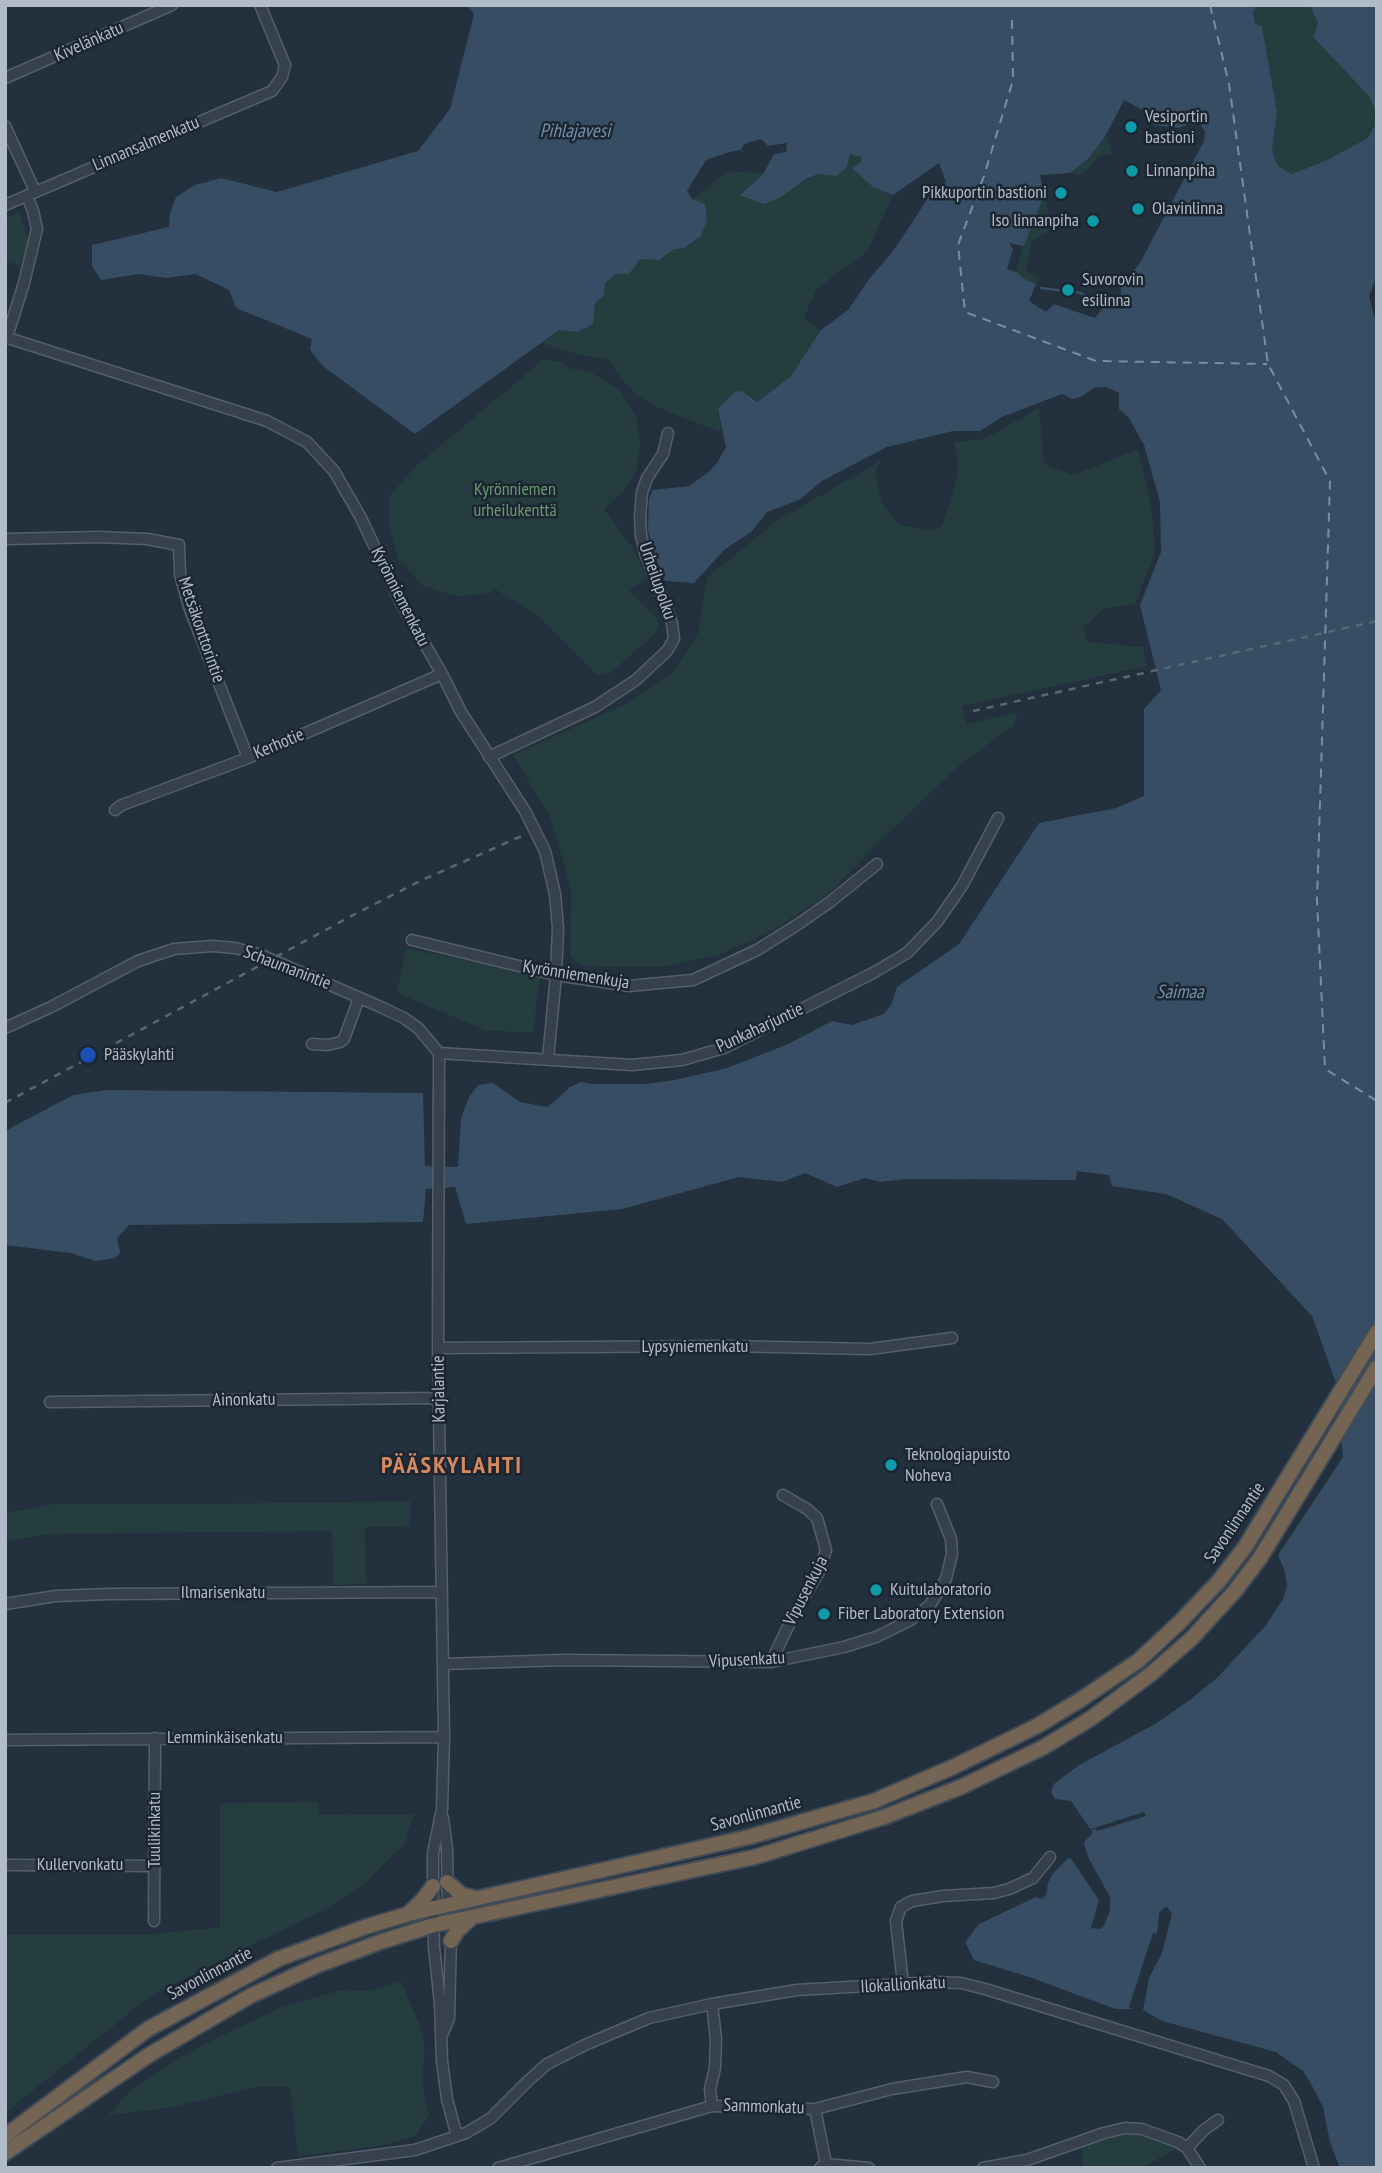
<!DOCTYPE html>
<html>
<head>
<meta charset="utf-8">
<style>
  body { margin:0 }
  #map { position:relative; width:1382px; height:2173px; overflow:hidden; background:#23303d; font-family:"PT Sans Narrow",sans-serif }
  canvas { display:block }
  .frame { position:absolute; inset:0; border:7px solid #b2bcc8; pointer-events:none }
</style>
</head>
<body>
<div id="map">
<canvas width="1382" height="2173"></canvas>
<div class="frame"></div>
</div>
<script>
const g = document.querySelector('canvas').getContext('2d');
g.lineJoin = 'round';
function fillPath(path, color) { g.fillStyle = color; g.fill(path, 'evenodd'); }
const poly = rows => new Path2D(rows.map(r => 'M' + r).join(''));
function stroke(path, color, width, dash) { g.strokeStyle = color; g.lineWidth = width; g.lineCap = dash ? 'butt' : 'round'; g.setLineDash(dash || []); g.stroke(path); }
function drawText(font, color, halo, rows, align = 'center') {
  g.font = font + ' "PT Sans Narrow",sans-serif'; g.lineWidth = 5; g.setLineDash([]); g.textBaseline = 'middle'; g.strokeStyle = halo; g.fillStyle = color; for (const [text, x, y, turn = 0] of rows) {
    g.save(); g.translate(x, y); g.rotate((+turn || 0) * Math.PI / 180); g.textAlign = isNaN(turn) ? turn : align; if (halo) g.strokeText(text, 0, 0); g.fillText(text, 0, 0); g.restore();
  }
}
fillPath(poly([
  [1257,5,1310,5,1318,23,1313,37,1369,96,1377,114,1377,121,1368,138,1327,160,1291,174,1278,166,1272,151,1277,112,1262,26,1255,24,1253,12],
  [1107,133,1112,154,1099,157,1082,175,1070,173,1090,157],
  [850,153,861,157,861,162,853,168,873,187,893,195,867,252,816,289,804,318,821,330,790,377,757,402,745,392,718,409,721,432,665,411,635,395,607,359,580,355,542,343,559,330,577,332,595,303,604,295,605,283,616,274,629,274,640,259,659,260,673,250,684,248,692,199,726,173,746,171,763,174,740,194,781,197,806,179,818,174,837,175],
  [1044,196,1049,211,1044,216,1049,232,1032,240,1026,271,1039,277,1036,284,1024,279,1016,271,1023,246],
  [20,212,28,242,20,266,5,261,5,218],
  [544,359,560,362,569,368,590,372,620,390,637,418,640,445,637,470,629,485,604,509,634,550,647,580,629,590,656,617,659,626,655,634,609,674,596,675,543,620,495,589,488,594,455,596,424,586,398,559,389,527,389,497,416,466],
  [1039,408,1044,464,1074,475,1138,449,1151,504,1155,552,1135,604,1103,609,1084,628,1087,642,1143,647,1147,666,962,706,967,724,1018,712,1013,726,962,763,886,835,827,895,771,931,719,955,661,967,582,966,570,957,571,889,551,819,513,755,630,702,673,672,698,633,707,578,775,522,881,460,875,473,882,503,898,524,928,531,941,527,951,501,957,474,958,459,954,442,984,439],
  [406,948,540,976,533,1032,486,1031,397,993],
  [410,1501,410,1526,365,1527,366,1584,333,1585,332,1531,48,1534,5,1542,5,1513,55,1504,206,1504],
  [318,1802,320,1815,414,1814,403,1846,362,1886,325,1909,152,1995,5,2113,5,1935,154,1934,220,1927,220,1803],
  [401,1981,419,2023,425,2044,422,2082,429,2115,416,2136,380,2146,298,2156,290,2087,255,2087,169,2108,108,2115,135,2087,196,2048,277,2009,337,1991,372,1990],
  [1128,2131,1178,2148,1141,2168,1083,2168,1081,2146]
]), '#253d3e');
fillPath(poly([
  [467,5,1257,5,1253,12,1255,24,1262,26,1277,112,1272,151,1278,166,1292,174,1327,160,1368,138,1377,121,1377,275,1369,296,1377,327,1377,2168,1340,2168,1330,2142,1323,2107,1310,2082,1303,2071,1276,2052,1162,2021,1143,2010,1149,1978,1162,1953,1172,1914,1167,1907,1164,1908,1159,1913,1158,1928,1131,2009,1115,2009,1032,1978,974,1960,965,1942,979,1924,1036,1897,1042,1899,1046,1895,1048,1883,1053,1873,1068,1858,1075,1859,1101,1900,1093,1928,1100,1929,1104,1926,1110,1910,1110,1897,1089,1859,1084,1845,1085,1841,1093,1833,1071,1801,1055,1799,1051,1792,1054,1784,1079,1765,1157,1723,1191,1699,1218,1677,1266,1625,1283,1599,1287,1586,1285,1572,1278,1555,1343,1457,1336,1383,1312,1316,1222,1219,1166,1194,1112,1186,1109,1175,1077,1171,1076,1180,906,1179,880,1182,865,1178,837,1187,805,1173,782,1182,739,1177,622,1209,466,1224,455,1187,426,1189,423,1222,129,1225,117,1238,120,1253,115,1258,96,1261,70,1253,5,1245,5,1131,73,1095,106,1090,423,1093,425,1166,458,1167,461,1118,469,1097,478,1085,493,1083,520,1102,548,1107,570,1087,581,1082,592,1084,645,1084,675,1080,727,1068,786,1045,832,1021,852,1025,884,1014,892,1003,897,987,959,944,1039,823,1116,808,1144,796,1144,709,1161,690,1140,605,1161,552,1160,502,1144,445,1129,418,1119,409,1119,393,1106,387,1094,388,1081,397,1072,399,1062,394,1002,417,980,431,953,431,887,447,822,481,799,500,767,512,751,532,724,550,694,583,665,581,653,551,648,530,649,499,653,490,689,486,709,472,717,463,726,447,718,409,736,391,744,392,757,402,790,377,821,330,848,310,870,278,894,250,932,192,946,182,939,163,893,195,873,187,852,168,861,162,861,157,850,154,847,167,837,176,818,174,806,179,781,197,764,204,740,195,763,174,774,154,786,152,787,143,768,146,761,139,744,144,741,150,729,152,706,160,687,191,692,199,705,204,707,220,701,236,684,248,673,250,659,260,640,259,629,274,616,274,605,283,604,295,595,303,593,324,577,332,559,330,415,434,324,367,310,350,312,339,236,308,229,290,196,274,166,278,139,274,101,280,92,266,92,245,169,227,170,213,176,197,195,185,221,178,277,192,418,151,450,109,474,14],
  [1124,100,1150,114,1153,125,1179,128,1194,122,1199,123,1205,131,1204,141,1140,263,1121,287,1121,292,1118,299,1108,302,1095,318,1054,304,1046,312,1029,301,1036,284,1024,279,1017,272,1007,269,1013,249,1009,243,1023,246,1027,238,1044,196,1040,175,1070,173,1090,157,1107,133],
  [1310,5,1377,5,1377,114,1369,96,1313,37,1318,23]
]), '#364d64');
fillPath(poly([
  [1144,1812,1146,1816,1097,1831,1096,1829,1088,1831,1088,1830],
  [1073,1855,1101,1900,1093,1929,1091,1928,1099,1900,1070,1857],
  [1153,1933,1156,1934,1132,2008,1129,2007]
]), '#23303d');
stroke(poly([
  [1041,288,1081,293,1100,305]
]), '#364d64', 2.5);
stroke(poly([
  [1210,5,1229,84,1268,364,1330,481,1317,900,1325,1069,1377,1101],
  [1012,20,1013,80,984,176,958,245,965,312,1096,361,1267,364]
]), '#7290ac', 2, [9, 7]);
const minor = poly([
  [5,78,172,5],
  [5,126,35,191],
  [5,205,272,91,282,77,285,65,260,5],
  [5,337,267,421,307,442,334,471,360,516,402,605,442,674,461,712,525,811,545,851,555,894,558,928,556,975,548,1059],
  [7,337,24,283,37,229,33,211,27,196],
  [5,539,99,537,147,539,179,545,180,574,189,607,248,758],
  [489,757,595,707,636,680,667,651,674,639,672,623,645,553,641,535,640,517,642,492,647,478,663,454,668,433],
  [115,810,122,805,248,758,442,674],
  [412,940,556,975,629,986,693,980,757,950,797,925,830,902,877,864],
  [5,1028,51,1007,138,961,174,949,212,946,235,948,259,954,383,1008,404,1018,419,1029,439,1053],
  [312,1044,328,1045,340,1042,344,1039,359,998],
  [439,1053,438,1348,444,1737,442,1809,433,1853,433,1908,434,1947,440,2003,442,2061,447,2099,457,2136],
  [439,1053,632,1065,682,1060,724,1048,873,973,907,953,937,922,962,886,998,818],
  [438,1348,726,1346,870,1349,952,1338],
  [50,1402,439,1398],
  [5,1604,56,1596,108,1594,442,1592],
  [771,1662,795,1612,819,1572,826,1550,817,1518,807,1509,783,1495],
  [443,1664,564,1660,771,1662,844,1647,876,1637,909,1621,930,1605,946,1579,952,1554,951,1539,937,1504],
  [5,1740,444,1737],
  [443,1818,447,1848,448,1908],
  [5,1865,155,1866],
  [154,1921,155,1738],
  [903,1984,896,1921,901,1907,912,1901,943,1896,994,1893,1009,1889,1033,1878,1050,1857],
  [712,2004,716,2039,715,2068,710,2089,712,2106],
  [443,2033,449,2018,451,1937],
  [815,2109,826,2164],
  [1187,2148,1205,2129,1218,2120],
  [277,2168,415,2150,466,2133,491,2118,529,2080,547,2064,587,2044,649,2018,712,2004,797,1990,935,1982,961,1983,985,1989,1269,2076,1284,2085,1294,2101,1314,2168],
  [498,2168,712,2106,815,2109,892,2089,967,2077,993,2082],
  [820,2168,826,2164,869,2168],
  [983,2168,1027,2160,1104,2133,1125,2128,1142,2129,1178,2142,1187,2148,1200,2168]
]);
const highway = poly([
  [447,1882,462,1895,476,1898],
  [411,1911,422,1901,433,1886],
  [451,1941,457,1931,471,1918],
  [5,2136,148,2029,278,1959,365,1927,408,1914,749,1837,874,1801,953,1767,1037,1726,1080,1700,1138,1661,1179,1623,1219,1581,1245,1547,1377,1332],
  [5,2153,149,2055,250,1996,318,1965,380,1942,434,1925,755,1857,884,1817,961,1787,1044,1747,1090,1719,1151,1674,1192,1638,1235,1591,1260,1558,1377,1367]
]);
stroke(minor, '#555f6a', 13);
stroke(highway, '#424c57', 18);
stroke(minor, '#37414d', 10);
stroke(highway, '#736454', 14);
stroke(poly([
  [973,711,1377,621],
  [5,1103,357,913,422,880,524,835]
]), '#596674', 2.5, [7, 7]);
for (const [x, y, r, color] of [
  [1131,127,7,"#0f9aa8"],
  [1132,171,7,"#0f9aa8"],
  [1061,193,7,"#0f9aa8"],
  [1138,209,7,"#0f9aa8"],
  [1093,221,7,"#0f9aa8"],
  [1068,290,7,"#0f9aa8"],
  [88,1055,9,"#1a4fb4"],
  [891,1465,7,"#0f9aa8"],
  [876,1590,7,"#0f9aa8"],
  [824,1614,7,"#0f9aa8"]
]) { const dot = new Path2D(); dot.arc(x, y, r, 0, 2 * Math.PI); g.fillStyle = color; g.fill(dot); stroke(dot, '#1c2631', 2.5); }
drawText('18px', '#b2bcc8', '#1c2631', [
  ["Kivelänkatu",89,42,-24],
  ["Linnansalmenkatu",146,144,-23],
  ["Urheilupolku",657,581,71],
  ["Kyrönniemenkatu",400,597,63],
  ["Metsäkonttorintie",201,630,71],
  ["Kerhotie",279,744,-23],
  ["Schaumanintie",287,968,21],
  ["Kyrönniemenkuja",576,975,9],
  ["Punkaharjuntie",760,1028,-25],
  ["Lypsyniemenkatu",695,1347],
  ["Karjalantie",439,1389,-91],
  ["Ainonkatu",244,1400,-1],
  ["Savonlinnantie",1235,1523,-56],
  ["Vipusenkuja",806,1591,-63],
  ["Ilmarisenkatu",223,1593],
  ["Vipusenkatu",747,1660,-3],
  ["Lemminkäisenkatu",225,1738],
  ["Savonlinnantie",756,1814,-15],
  ["Tuulikinkatu",155,1830,-90],
  ["Kullervonkatu",80,1865],
  ["Savonlinnantie",210,1974,-28],
  ["Ilokallionkatu",903,1985,-3],
  ["Sammonkatu",764,2107,2]
]);
drawText('18px', '#b2bcc8', '#1c2631', [
  ["Vesiportin",1145,117],
  ["bastioni",1145,138],
  ["Linnanpiha",1146,171],
  ["Pikkuportin bastioni",1047,193,"right"],
  ["Olavinlinna",1152,209],
  ["Iso linnanpiha",1079,221,"right"],
  ["Suvorovin",1082,280],
  ["esilinna",1082,301],
  ["Pääskylahti",104,1055],
  ["Teknologiapuisto",905,1455],
  ["Noheva",905,1476],
  ["Kuitulaboratorio",890,1590],
  ["Fiber Laboratory Extension",838,1614]
], 'left');
drawText('18px', '#699970', '#1c2631', [
  ["Kyrönniemen",515,490],
  ["urheilukenttä",515,511]
]);
drawText('italic 19px', '#7290ac', '#1c2631', [
  ["Pihlajavesi",575,132],
  ["Saimaa",1180,993]
]);
g.letterSpacing = '2px';
drawText('bold 24px', '#d68960', '#1c2631', [
  ["PÄÄSKYLAHTI",452,1466]
]);
g.letterSpacing = '0px';
</script>
</body>
</html>
